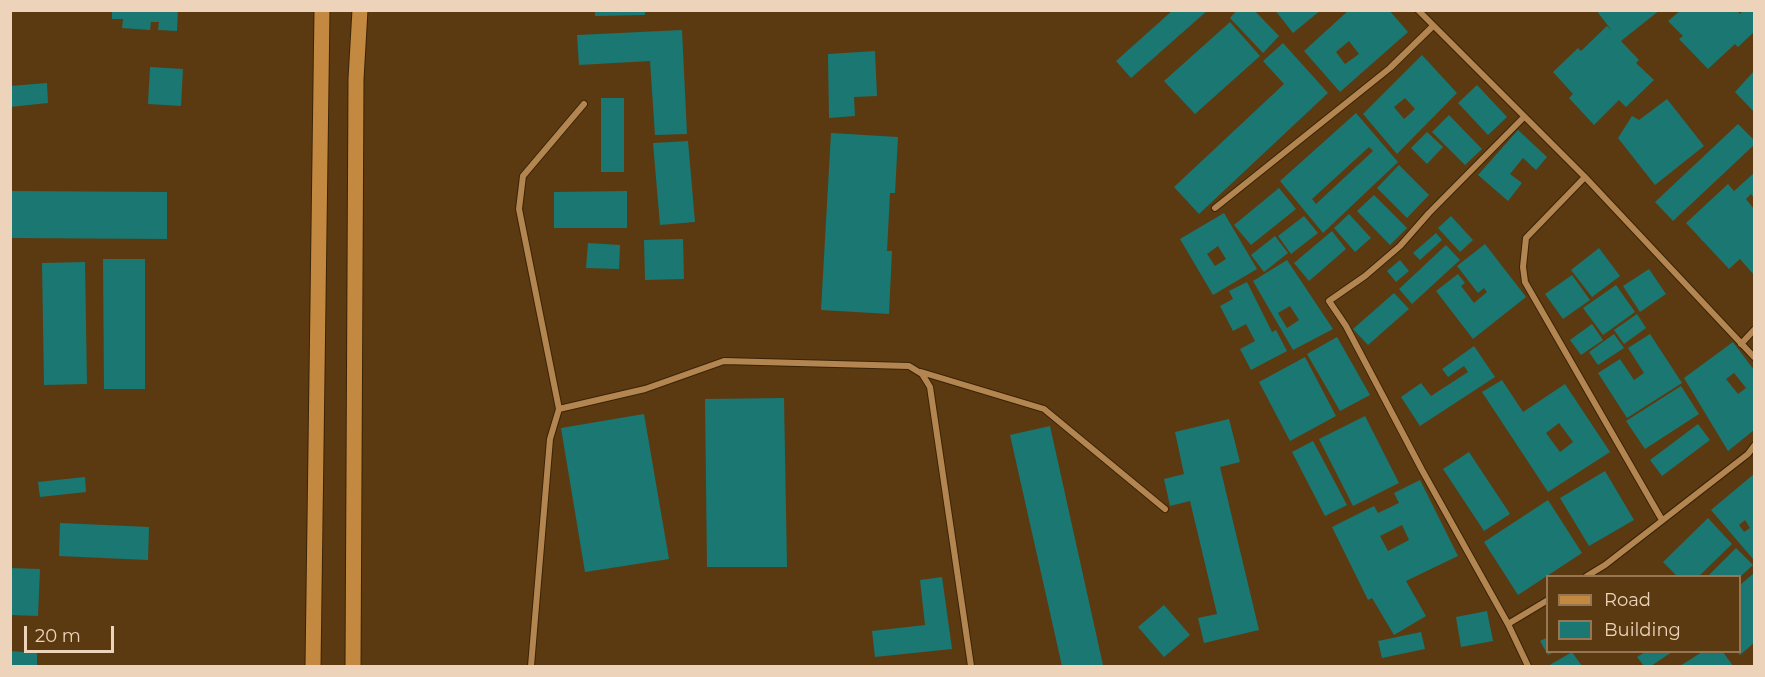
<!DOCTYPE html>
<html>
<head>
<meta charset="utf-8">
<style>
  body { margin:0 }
  #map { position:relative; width:1765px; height:677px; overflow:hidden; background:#5b3a11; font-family:Montserrat,sans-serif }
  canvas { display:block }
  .frame { position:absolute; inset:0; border:12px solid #ecd3b9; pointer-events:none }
  .legend { position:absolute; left:1546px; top:575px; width:195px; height:78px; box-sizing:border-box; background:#5b3a11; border:2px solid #957754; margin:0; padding:8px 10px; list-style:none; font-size:18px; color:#ecd3b9 }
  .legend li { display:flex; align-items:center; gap:12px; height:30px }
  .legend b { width:30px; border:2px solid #957754 }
  .scale { position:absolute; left:24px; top:626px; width:90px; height:27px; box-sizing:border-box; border:3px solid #ecd3b9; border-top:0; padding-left:8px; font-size:18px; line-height:21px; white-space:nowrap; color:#ecd3b9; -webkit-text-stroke:4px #5b3a11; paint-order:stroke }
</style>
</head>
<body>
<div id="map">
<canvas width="1765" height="677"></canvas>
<div class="frame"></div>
<ul class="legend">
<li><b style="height:8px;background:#c48941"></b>Road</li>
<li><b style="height:16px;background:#1b7771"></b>Building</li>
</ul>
<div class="scale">20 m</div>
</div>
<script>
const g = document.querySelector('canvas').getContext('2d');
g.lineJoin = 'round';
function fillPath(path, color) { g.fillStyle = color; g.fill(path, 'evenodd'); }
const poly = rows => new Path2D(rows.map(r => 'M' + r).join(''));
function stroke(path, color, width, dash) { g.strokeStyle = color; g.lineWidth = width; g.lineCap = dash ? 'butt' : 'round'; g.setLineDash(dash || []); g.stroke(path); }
fillPath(poly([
  [112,10,178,10,177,31,158,30,159,22,151,22,150,30,122,28,123,19,112,19],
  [595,10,645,10,645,15,595,16],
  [1173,10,1208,10,1131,78,1116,61],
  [1237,10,1254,10,1279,36,1263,53,1230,18],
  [1275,10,1321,10,1293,33],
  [1349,10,1389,10,1408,32,1340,92,1304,51],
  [1349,41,1359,54,1345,64,1336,52],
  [1596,10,1660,10,1621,41,1639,60,1636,63,1654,80,1626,107,1619,100,1594,125,1569,98,1573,94,1553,72,1578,48,1581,51,1607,26,1612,31],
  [1681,10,1736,10,1740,14,1743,10,1754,10,1754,26,1753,28,1754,32,1738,47,1735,44,1708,69,1679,39,1683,36,1668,21],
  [1230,22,1260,56,1195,114,1164,81],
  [682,30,687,134,655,135,650,61,579,65,577,35],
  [1283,43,1328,93,1199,214,1174,187,1284,84,1263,61],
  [875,51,877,96,854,97,855,116,829,118,828,54],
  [1422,55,1457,93,1397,154,1363,114],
  [1405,98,1415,109,1404,119,1394,107],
  [150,67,183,69,181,106,148,104],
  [1754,71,1754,112,1735,92],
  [47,83,48,103,10,107,10,86],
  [1477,85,1507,117,1488,135,1458,103],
  [601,98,624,98,624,172,601,172],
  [1667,99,1704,146,1655,185,1618,138,1632,116,1639,120],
  [1356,113,1398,162,1323,233,1280,181],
  [1369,147,1373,151,1316,204,1312,199],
  [1449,115,1482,149,1465,165,1432,132],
  [1738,124,1754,140,1754,145,1673,221,1655,202],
  [1518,130,1547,157,1536,170,1523,158,1510,174,1522,183,1508,201,1478,175],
  [1427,132,1443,147,1427,164,1411,148],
  [831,133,898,137,895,193,890,193,887,251,892,251,889,314,821,310],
  [688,141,695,222,660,225,653,143],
  [1399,165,1429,195,1407,218,1377,188],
  [1754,173,1754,198,1751,194,1746,199,1754,209,1754,275,1740,259,1729,269,1686,223,1728,184,1734,191],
  [1279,188,1296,209,1251,245,1234,225],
  [10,191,167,192,167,239,10,238],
  [627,191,627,228,554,228,554,192],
  [1374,195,1407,228,1390,245,1357,211],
  [1224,213,1257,269,1213,295,1180,239],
  [1218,246,1226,259,1215,266,1207,254],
  [1349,214,1371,238,1355,252,1334,228],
  [1304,216,1318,233,1291,254,1278,236],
  [1451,216,1473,240,1460,252,1438,228],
  [1332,231,1346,249,1309,281,1294,263],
  [1436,233,1442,240,1420,260,1413,253],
  [1275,236,1288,253,1264,272,1251,255],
  [683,239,684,279,645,280,644,240],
  [588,243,620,245,619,269,586,268],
  [1485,244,1526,297,1473,339,1436,291,1458,274,1465,283,1461,286,1474,303,1487,292,1484,288,1478,293,1457,266],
  [1446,245,1460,260,1412,304,1399,289],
  [1599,248,1620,276,1592,297,1571,270],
  [103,259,145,259,145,389,104,389],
  [1287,260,1333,329,1293,350,1253,281],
  [1290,306,1299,320,1287,328,1278,313],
  [1400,260,1409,271,1396,282,1387,271],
  [85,262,87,384,44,385,42,263],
  [1649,269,1666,294,1640,312,1623,286],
  [1572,275,1590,300,1563,319,1545,294],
  [1247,282,1272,332,1276,330,1287,351,1251,370,1240,349,1255,341,1246,324,1233,331,1220,306,1233,299,1229,291],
  [1616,285,1635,312,1603,335,1583,308],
  [1394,293,1409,309,1368,345,1353,329],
  [1637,314,1646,328,1624,344,1614,330],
  [1592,324,1603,340,1581,355,1570,340],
  [1614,334,1624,348,1598,365,1589,352],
  [1650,334,1682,383,1627,418,1598,373,1620,359,1634,380,1644,373,1628,348],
  [1337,337,1370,395,1340,411,1307,354],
  [1733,342,1754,370,1754,430,1728,451,1684,378],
  [1734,373,1746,388,1738,394,1726,379],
  [1474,346,1495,377,1420,426,1401,397,1421,383,1431,396,1468,372,1464,366,1448,377,1442,369],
  [1305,357,1336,416,1290,441,1259,382],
  [1502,380,1523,412,1565,384,1610,452,1548,492,1482,392],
  [1559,423,1573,442,1560,452,1546,433],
  [1681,386,1699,414,1645,449,1626,421],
  [784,398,787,567,707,567,705,399],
  [644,414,669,559,585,572,561,428],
  [1365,416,1399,483,1353,506,1319,439],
  [1229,419,1240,462,1220,467,1259,630,1204,643,1198,618,1217,614,1190,501,1170,506,1164,479,1184,474,1175,432],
  [1698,424,1710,440,1662,476,1650,460],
  [1050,426,1103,665,1094,666,1062,666,1010,435],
  [1313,441,1347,505,1325,516,1292,452],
  [1469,452,1510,514,1484,531,1443,469],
  [1605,471,1634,520,1589,546,1560,498],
  [1754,474,1754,557,1753,559,1711,510],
  [1745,520,1750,528,1744,532,1739,525],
  [85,477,86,492,40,497,38,482],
  [1420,480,1458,556,1406,581,1426,616,1394,635,1372,598,1368,600,1332,527,1374,506,1378,513,1399,503,1394,493],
  [1402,525,1409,540,1388,551,1380,536],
  [1548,500,1582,553,1518,595,1484,542],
  [1708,518,1732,544,1699,576,1677,576,1663,562],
  [60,523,149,527,148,560,59,556],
  [1736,548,1753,565,1741,576,1708,576],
  [10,568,40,569,38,616,10,615],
  [1754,573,1754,643,1740,655,1737,652,1740,652,1740,585],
  [942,577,952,649,875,657,872,631,925,625,920,580],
  [1164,605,1190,635,1164,657,1138,627],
  [1487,611,1493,641,1461,647,1456,617],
  [1421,632,1425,649,1382,658,1378,641],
  [1548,637,1548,652,1554,652,1548,655,1540,641],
  [10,651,37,653,37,666,10,666],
  [1572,652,1582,666,1548,666],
  [1645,652,1672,652,1651,666,1644,666,1637,657],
  [1702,652,1723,652,1733,666,1680,666]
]), '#1b7771');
const minor = poly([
  [1418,10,1585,177,1754,357],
  [1524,117,1429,213,1400,246,1365,276,1329,301,1346,326,1422,470,1508,624,1528,666],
  [1585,177,1526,238,1523,267,1525,282,1662,520],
  [1215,208,1390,68,1433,26],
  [1741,344,1754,330],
  [921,372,1044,409,1165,509],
  [559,409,519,209,523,176,584,104],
  [1587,576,1605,565,1748,454,1754,446],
  [1508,624,1548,600],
  [531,666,550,439,559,409,645,389,724,361,909,366,922,374,930,387,971,666]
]);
const primary = poly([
  [313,666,322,10],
  [353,666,356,79,360,10]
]);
stroke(minor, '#3a2307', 8);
stroke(primary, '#3a2307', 17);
stroke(minor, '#b38551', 6);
stroke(primary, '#c48941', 15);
</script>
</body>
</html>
